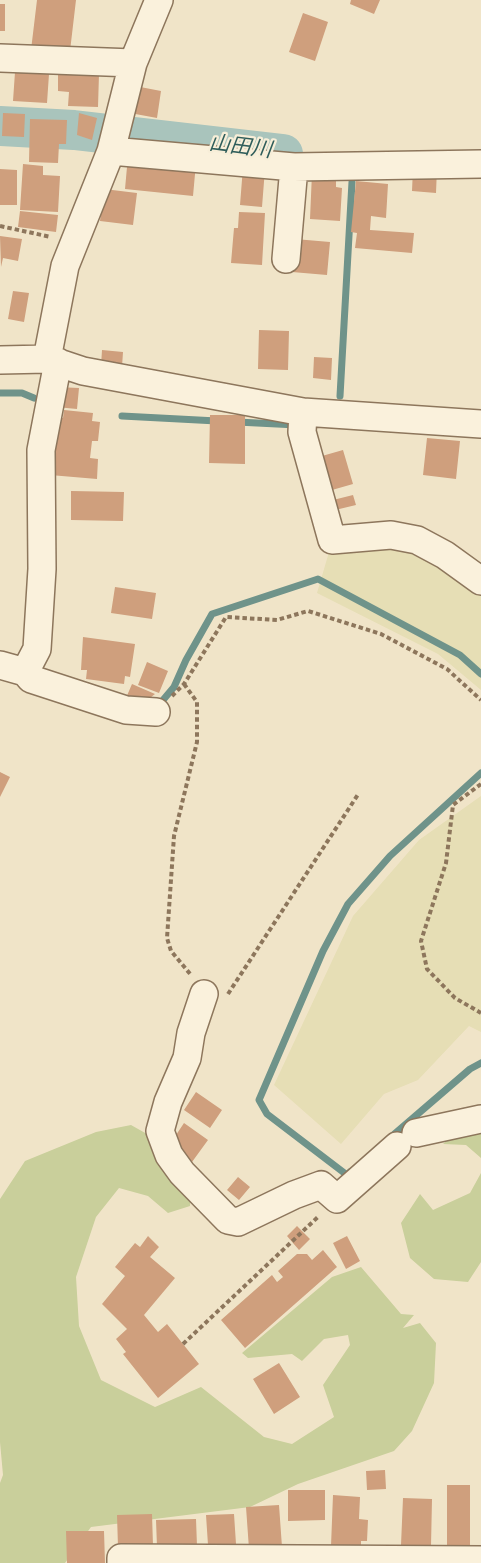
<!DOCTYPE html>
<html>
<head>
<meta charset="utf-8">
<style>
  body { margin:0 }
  canvas { display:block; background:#f0e4c8 }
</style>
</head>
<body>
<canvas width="481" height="1563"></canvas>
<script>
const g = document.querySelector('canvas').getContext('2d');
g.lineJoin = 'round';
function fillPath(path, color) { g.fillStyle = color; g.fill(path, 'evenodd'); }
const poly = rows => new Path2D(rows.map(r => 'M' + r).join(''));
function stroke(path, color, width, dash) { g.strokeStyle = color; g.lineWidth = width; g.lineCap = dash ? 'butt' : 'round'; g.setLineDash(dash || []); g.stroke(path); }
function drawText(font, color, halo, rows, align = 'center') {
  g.font = font + ' Spectral,"Noto Sans JP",serif'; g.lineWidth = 4.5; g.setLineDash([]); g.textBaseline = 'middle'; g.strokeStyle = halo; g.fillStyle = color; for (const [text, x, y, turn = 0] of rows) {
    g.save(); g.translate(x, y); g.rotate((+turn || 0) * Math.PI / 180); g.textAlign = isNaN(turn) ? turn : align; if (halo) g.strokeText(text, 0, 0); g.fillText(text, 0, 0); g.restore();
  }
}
fillPath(poly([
  [392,546,442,560,481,593,481,690,438,654,317,593,329,552],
  [481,796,481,1032,469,1026,418,1080,384,1094,341,1144,274,1085,353,916,419,840]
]), '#e6deb5');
fillPath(poly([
  [481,1112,481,1158,466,1145,443,1144,473,1116],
  [131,1125,170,1147,192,1176,190,1206,168,1213,148,1196,119,1188,96,1217,76,1277,79,1326,101,1380,155,1407,201,1387,264,1437,292,1444,334,1417,323,1385,350,1345,348,1335,324,1339,302,1361,292,1354,248,1358,242,1353,332,1277,361,1267,401,1314,414,1315,403,1328,420,1323,436,1343,434,1383,412,1431,394,1451,298,1484,250,1507,91,1527,65,1563,0,1563,0,1483,3,1475,0,1442,0,1199,25,1161,96,1132],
  [481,1173,481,1262,468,1282,434,1279,410,1258,401,1223,420,1194,433,1210,470,1193]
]), '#c9cf9b');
stroke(poly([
  [0,393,22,393,34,398],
  [340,396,352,182],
  [122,416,217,421],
  [237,422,297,425],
  [158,706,174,687,186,660,212,614,318,579,460,655,481,674],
  [391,1137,470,1069,481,1063],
  [350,1172,347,1175,267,1114,259,1100,323,951,348,904,390,856,481,773]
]), '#6f938a', 7);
stroke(poly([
  [0,126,74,130,283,154]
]), '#a9c4bc', 40);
fillPath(poly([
  [37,0,76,0,70,51,31,50],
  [351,0,380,0,374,14,350,4],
  [0,4,5,4,5,31,0,31],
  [303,13,328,22,315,61,289,52],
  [15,72,49,74,47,103,13,101],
  [58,73,99,74,98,107,68,106,69,92,58,91],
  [135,86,161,91,157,118,130,113],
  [3,113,25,114,24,137,2,136],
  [79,113,97,118,92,140,77,135],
  [30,119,67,120,66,144,59,144,58,163,29,162],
  [128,156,196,163,193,196,125,189],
  [23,164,43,166,43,175,60,176,58,212,20,210],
  [243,167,265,169,262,207,240,205],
  [413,168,437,168,436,193,412,191],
  [0,169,17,170,17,205,0,205],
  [312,173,336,174,336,187,342,188,340,221,310,219],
  [356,181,388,184,386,218,371,216,370,230,414,233,412,253,355,248,357,233,351,232],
  [104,189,137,193,133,225,100,221],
  [20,211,58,215,56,232,18,227],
  [239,212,265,213,262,265,231,263,234,228,238,228],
  [0,236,22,239,18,261,3,258,1,267],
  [295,239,330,242,327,275,292,272],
  [13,291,29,293,24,322,8,319],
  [259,330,289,331,288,370,258,369],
  [102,350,123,352,122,367,101,366],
  [314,357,332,358,331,380,313,378],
  [57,387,79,388,77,409,56,407],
  [64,410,93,413,92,421,100,422,98,441,92,441,90,458,98,459,97,479,50,475,55,417,63,418],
  [210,415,245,415,245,464,209,463],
  [427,438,460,441,456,479,423,475],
  [343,450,353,484,325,492,315,458],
  [71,491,124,492,123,521,71,520],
  [353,495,356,505,331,511,329,501],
  [115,587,156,593,152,619,111,613],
  [83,637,135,644,130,677,125,676,124,684,86,679,87,670,81,670],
  [147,662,168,671,159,693,138,685],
  [132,684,155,694,142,704,126,698],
  [0,772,10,777,0,797],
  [196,1092,222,1110,210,1128,184,1110],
  [184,1123,208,1140,192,1162,170,1144],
  [238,1177,250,1187,239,1200,227,1190],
  [297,1226,310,1239,299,1250,287,1236],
  [148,1236,159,1247,150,1257,175,1278,144,1315,158,1332,167,1324,199,1364,158,1398,123,1354,126,1352,116,1339,127,1329,102,1304,125,1276,115,1267,135,1243,140,1247],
  [347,1236,360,1261,346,1269,333,1243],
  [323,1250,337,1267,245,1348,221,1320,272,1275,277,1282,283,1277,278,1271,297,1254,307,1254,312,1260],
  [279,1363,300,1397,274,1414,253,1379],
  [385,1470,386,1489,367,1490,366,1471],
  [447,1485,470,1485,470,1549,447,1549],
  [288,1490,325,1490,325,1520,288,1521],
  [333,1495,360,1497,359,1519,368,1520,367,1541,361,1541,361,1547,331,1546],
  [403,1498,432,1499,431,1546,401,1545],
  [279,1505,282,1547,249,1549,246,1507],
  [152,1514,153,1546,118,1547,117,1515],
  [234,1514,236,1544,208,1545,206,1515],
  [196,1519,197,1546,157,1547,156,1520],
  [66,1531,104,1531,105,1563,67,1563]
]), '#cf9f7d');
const minor = poly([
  [0,58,133,63],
  [111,151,294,167,481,164],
  [286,259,294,167],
  [47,359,65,266,111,151,133,63,159,0],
  [0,360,47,359,83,371,303,412,481,424],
  [303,412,302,432,332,540,391,535,417,540,445,555,481,581],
  [0,665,25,672,31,679,126,710,156,712],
  [25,672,37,649,42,569,41,450,58,362],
  [204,994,191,1033,187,1058,168,1102,160,1131,169,1155,182,1173,228,1220,238,1222,294,1195,321,1185,337,1199,397,1146],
  [416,1133,481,1119],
  [121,1563,121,1558,481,1560]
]);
stroke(minor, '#8d765c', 30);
stroke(poly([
  [0,226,51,237],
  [184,684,197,702,197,742,174,836,167,938,171,951,191,975],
  [172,696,184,684,226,617,277,620,308,611,381,634,447,669,481,700],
  [481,784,453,805,446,863,421,941,427,969,455,998,481,1013],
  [228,994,359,793],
  [183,1344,319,1216]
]), '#8d765c', 4, [4.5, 3]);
stroke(minor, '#faf1dc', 27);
drawText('italic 21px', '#2f5d5a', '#f7eed8', [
  ["山田川",240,149,7]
]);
</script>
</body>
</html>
